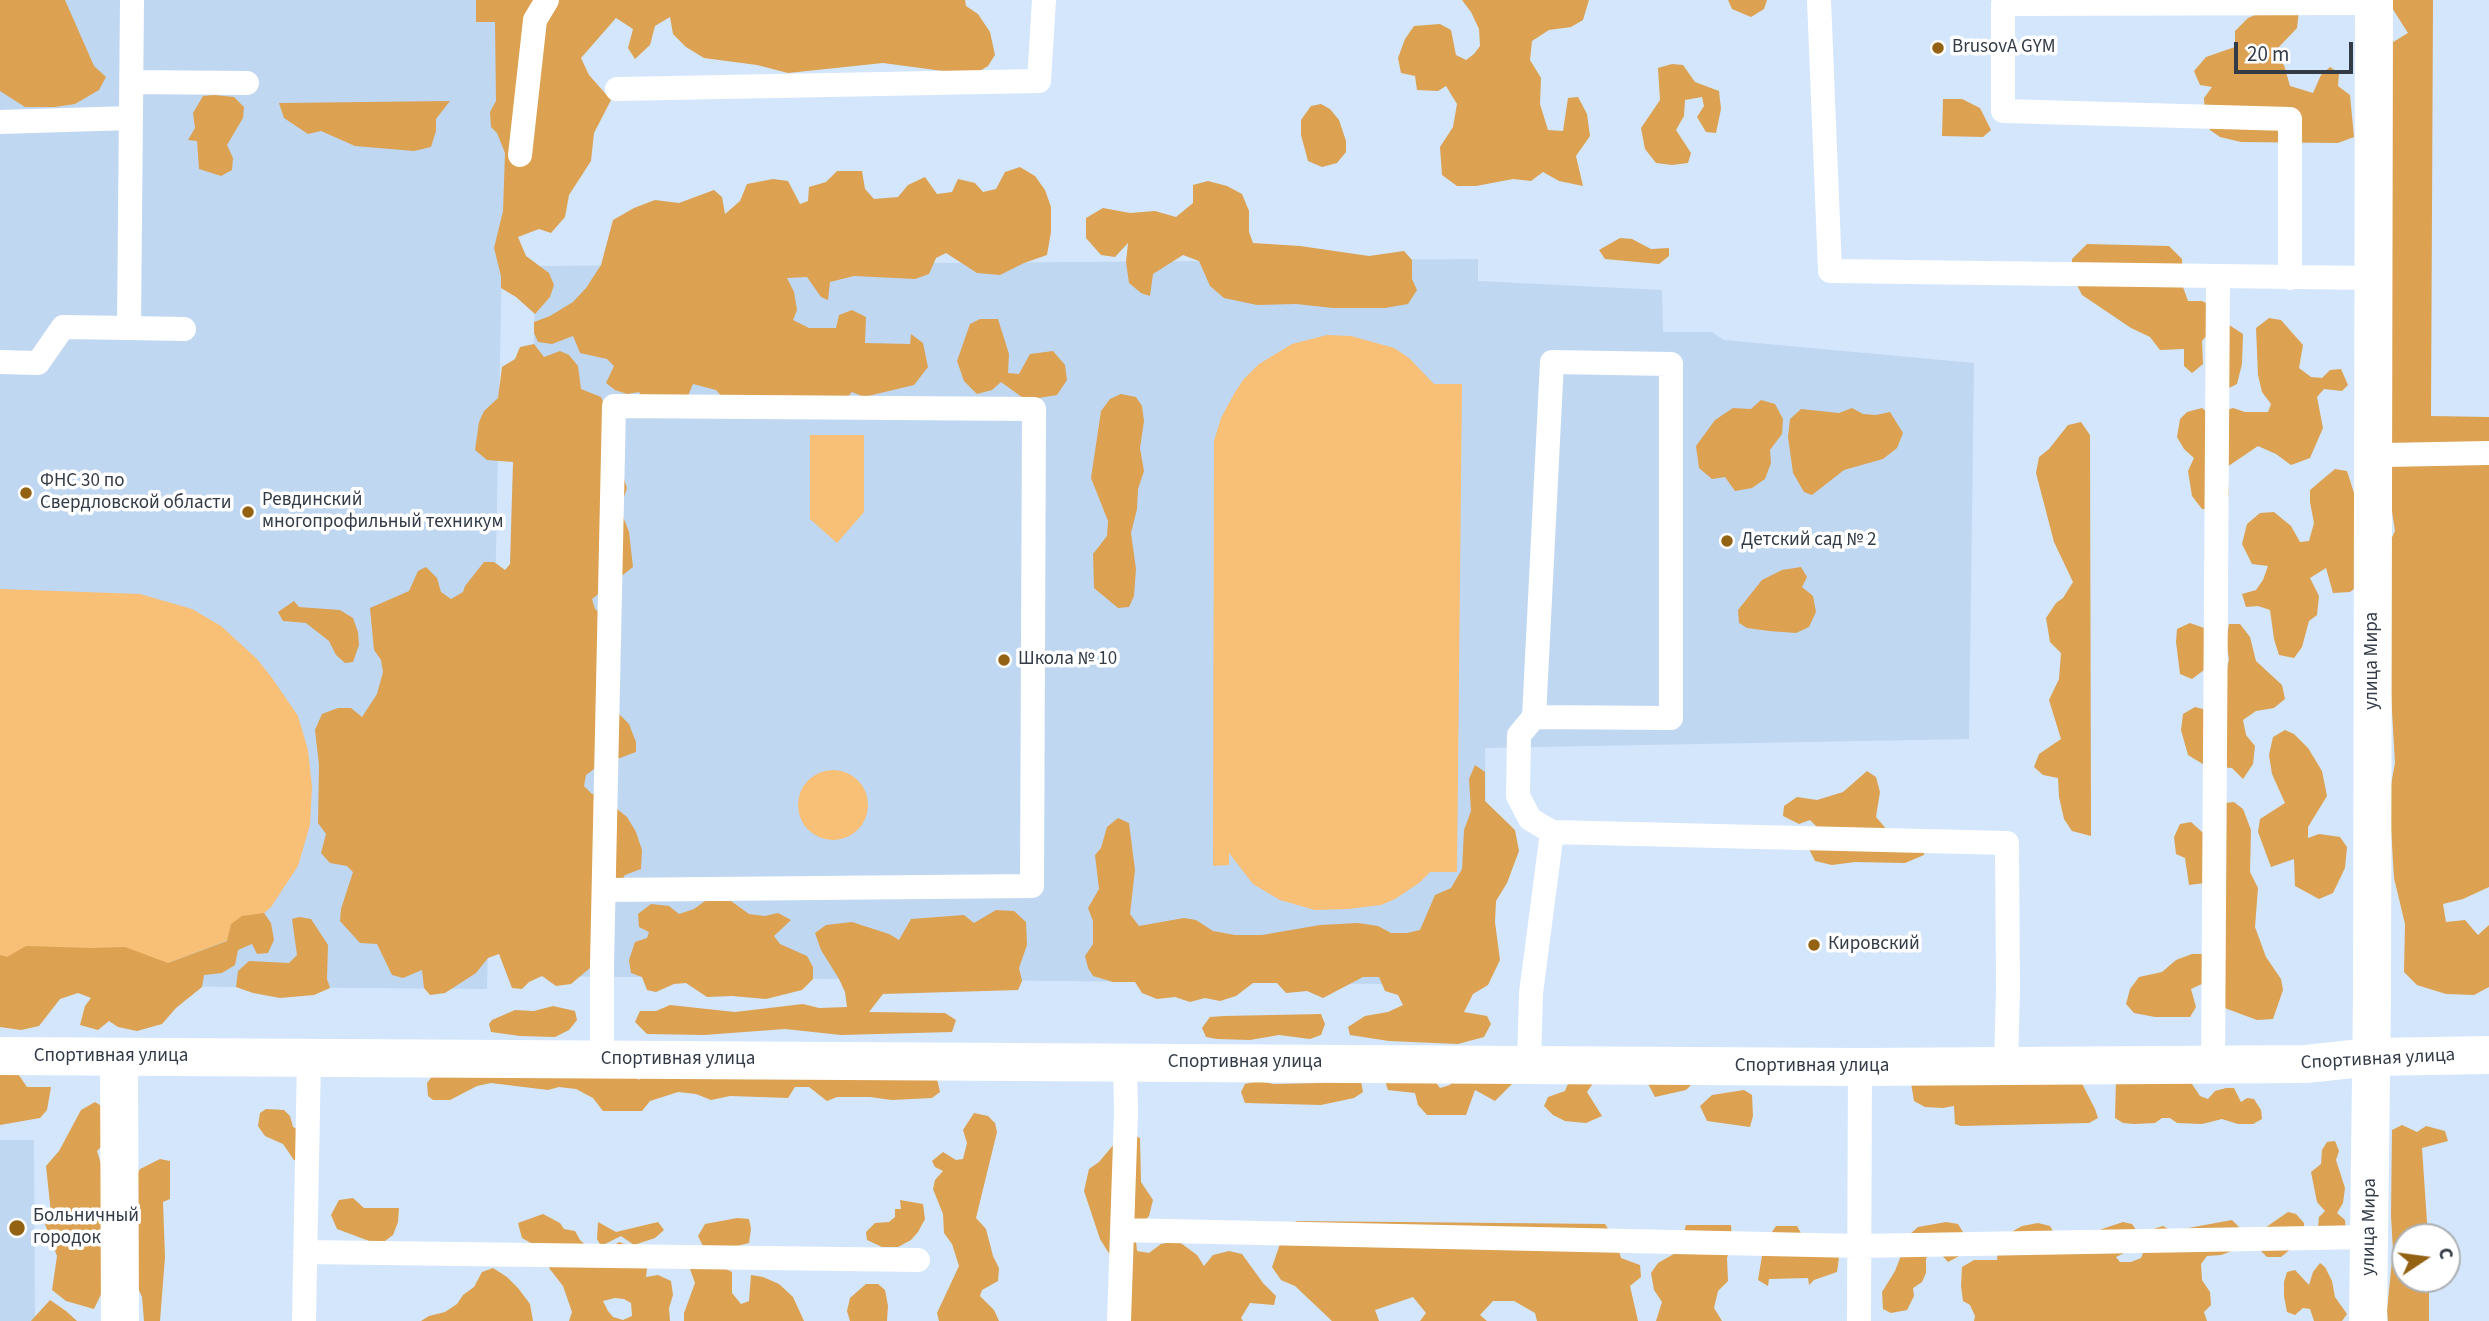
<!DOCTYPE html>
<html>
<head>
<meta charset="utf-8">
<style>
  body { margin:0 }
  #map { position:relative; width:2489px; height:1321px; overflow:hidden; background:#d3e6fc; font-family:"Source Sans 3",sans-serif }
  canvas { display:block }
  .north { position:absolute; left:2391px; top:1223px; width:70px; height:70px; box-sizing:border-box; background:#fff; border:2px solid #adb1b5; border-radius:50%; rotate:77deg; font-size:19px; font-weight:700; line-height:28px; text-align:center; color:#323b46 }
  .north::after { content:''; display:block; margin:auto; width:24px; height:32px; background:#936212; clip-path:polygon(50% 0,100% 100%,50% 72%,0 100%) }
  .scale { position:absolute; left:2234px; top:42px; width:119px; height:32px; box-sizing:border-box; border:4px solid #323b46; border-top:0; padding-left:9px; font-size:21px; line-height:24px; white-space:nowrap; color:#323b46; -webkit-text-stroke:5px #fff; paint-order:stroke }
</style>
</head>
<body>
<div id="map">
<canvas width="2489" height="1321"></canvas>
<div class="north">С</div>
<div class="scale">20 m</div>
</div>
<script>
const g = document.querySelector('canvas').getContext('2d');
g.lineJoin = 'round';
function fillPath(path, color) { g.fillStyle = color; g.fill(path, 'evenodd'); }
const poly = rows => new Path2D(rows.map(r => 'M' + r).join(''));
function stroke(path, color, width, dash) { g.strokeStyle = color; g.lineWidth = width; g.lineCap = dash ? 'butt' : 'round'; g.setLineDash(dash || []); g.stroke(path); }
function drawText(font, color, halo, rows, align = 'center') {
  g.font = font + ' "Source Sans 3",sans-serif'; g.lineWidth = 7; g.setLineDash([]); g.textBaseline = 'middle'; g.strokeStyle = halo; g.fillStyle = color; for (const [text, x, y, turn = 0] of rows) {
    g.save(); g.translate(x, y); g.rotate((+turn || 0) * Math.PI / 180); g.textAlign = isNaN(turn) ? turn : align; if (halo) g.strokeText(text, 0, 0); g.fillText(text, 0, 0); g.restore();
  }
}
fillPath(poly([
  [0,0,513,0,503,211,487,989,0,985],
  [1478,259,1478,281,1662,290,1663,332,1712,332,1724,340,1974,363,1969,739,1485,748,1488,985,515,976,536,266],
  [0,1140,34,1140,35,1321,0,1321]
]), '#c0d7f2');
fillPath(poly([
  [1327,335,1351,336,1394,348,1409,358,1434,384,1462,384,1457,872,1430,872,1419,883,1395,899,1381,905,1348,909,1315,910,1280,900,1253,884,1229,853,1229,865,1213,866,1214,441,1221,418,1234,394,1243,380,1259,364,1292,344],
  [810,435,864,435,864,512,837,543,810,519],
  [0,589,140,594,192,609,221,626,257,659,272,678,298,716,308,750,312,787,310,825,298,866,271,907,239,936,168,963,0,965],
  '798 805a35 35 0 1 1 70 0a35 35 0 1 1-70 0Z'
]), '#f8bf76');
fillPath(poly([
  [0,0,65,0,94,66,106,77,99,90,75,104,55,107,25,107,0,91],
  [476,0,965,0,966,6,978,14,990,32,995,55,988,66,973,75,883,63,788,73,757,65,704,58,686,47,673,34,670,17,655,26,650,45,635,59,628,48,633,29,616,18,581,58,589,75,611,100,594,133,591,161,569,195,565,217,551,233,539,229,518,237,526,256,549,273,554,285,550,297,535,314,516,297,501,288,501,276,494,248,503,211,505,153,497,133,491,127,490,112,496,101,495,22,476,22],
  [1462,0,1589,0,1583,20,1571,27,1549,30,1532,41,1530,60,1541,78,1540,104,1548,130,1563,131,1568,98,1578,97,1587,114,1590,136,1576,156,1583,186,1559,181,1543,172,1531,181,1513,179,1476,186,1457,186,1442,175,1440,147,1453,127,1457,104,1446,86,1438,91,1417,90,1415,76,1401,73,1398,58,1405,39,1414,26,1440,24,1451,30,1456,55,1466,60,1474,54,1480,46,1479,29,1471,12],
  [1728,0,1767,0,1764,9,1751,17,1732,9],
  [2387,0,2433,0,2431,416,2489,417,2489,887,2463,899,2443,904,2446,922,2465,920,2478,935,2489,925,2489,987,2474,995,2446,994,2417,985,2404,972,2405,924,2394,878,2389,795,2395,763,2383,556,2395,531,2391,505,2380,50,2408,33],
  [2269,9,2299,10,2297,28,2278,48,2278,59,2284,65,2290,86,2313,93,2321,75,2330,67,2339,73,2338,86,2350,95,2354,137,2338,143,2241,142,2220,137,2210,130,2205,117,2204,98,2212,87,2200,85,2194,71,2206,57,2235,47,2235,31,2248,18],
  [1672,64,1683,65,1695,82,1719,91,1721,109,1716,133,1706,132,1697,117,1704,106,1702,97,1685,100,1684,116,1676,130,1691,153,1688,163,1672,165,1656,163,1645,149,1641,128,1660,100,1658,68],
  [214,95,234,97,244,107,243,118,227,145,233,158,232,170,221,176,199,169,197,141,188,140,195,128,193,113,203,96],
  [1943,99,1962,99,1980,108,1991,130,1983,137,1942,136],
  [450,101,436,119,436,131,431,147,414,151,355,146,321,131,308,134,284,118,279,103],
  [1321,104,1330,109,1339,120,1346,141,1346,152,1337,163,1322,167,1308,161,1301,135,1301,120,1311,106],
  [1020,167,1035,176,1045,190,1051,207,1051,232,1047,255,1024,263,1000,275,977,273,946,253,936,258,929,274,915,279,854,276,830,282,828,300,821,297,807,277,787,278,794,292,797,310,793,320,809,328,836,328,839,315,852,310,866,317,865,343,910,344,911,334,923,343,928,367,914,385,864,397,852,392,838,407,730,406,716,390,693,384,687,398,647,406,639,392,627,394,615,390,606,383,614,366,607,359,580,353,573,336,552,344,538,342,534,333,534,322,550,316,573,302,586,288,601,265,613,220,634,208,655,200,679,203,714,190,722,197,725,214,740,201,747,184,773,179,788,181,800,204,808,201,809,187,826,182,837,171,862,171,865,189,874,199,898,197,908,185,925,177,937,194,952,192,958,179,975,183,983,192,996,189,1005,172],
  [1208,181,1227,186,1242,194,1249,211,1249,232,1253,243,1300,246,1369,256,1404,251,1412,260,1412,279,1417,290,1408,304,1385,308,1333,308,1296,304,1257,305,1224,298,1210,286,1199,261,1183,255,1153,274,1150,296,1141,293,1129,283,1126,262,1128,243,1115,257,1101,255,1086,238,1086,218,1103,208,1130,213,1155,211,1176,217,1193,203,1193,185],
  [1620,238,1632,239,1651,249,1669,248,1669,256,1659,264,1605,259,1599,250],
  [2087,244,2169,246,2182,259,2183,287,2188,301,2202,301,2218,309,2223,321,2243,334,2242,364,2237,384,2229,388,2209,333,2202,341,2203,364,2192,373,2184,366,2184,349,2160,350,2150,337,2131,328,2082,295,2072,275,2072,259],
  [2269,318,2281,320,2303,345,2299,368,2311,377,2322,378,2330,370,2341,369,2348,385,2342,391,2324,389,2317,397,2323,428,2310,458,2291,465,2276,454,2258,446,2227,467,2229,496,2217,510,2202,509,2192,496,2188,471,2194,458,2184,449,2177,437,2180,419,2187,412,2202,408,2211,415,2233,408,2245,412,2268,412,2271,404,2262,392,2258,375,2256,328],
  [980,319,998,319,1009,354,1008,373,1019,374,1030,354,1053,351,1065,365,1067,380,1057,395,1026,400,1001,382,992,390,977,394,964,381,957,361,970,324],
  [534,344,544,357,560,351,569,355,578,366,581,389,601,397,613,422,622,473,627,488,620,509,629,532,633,567,592,599,595,609,609,621,608,703,629,724,636,742,636,752,598,766,586,775,584,786,592,794,597,793,627,817,636,832,642,850,641,869,625,875,615,890,590,968,571,984,556,986,542,976,529,982,522,989,512,988,499,954,488,958,476,973,445,993,430,995,424,988,422,970,403,978,392,975,377,944,360,943,340,921,341,909,353,872,347,866,330,863,321,853,326,834,318,823,319,765,315,730,322,714,338,708,351,708,362,717,377,694,383,672,381,660,374,650,370,608,409,591,418,571,426,567,437,578,441,592,451,599,463,592,465,586,484,562,494,562,505,570,510,564,513,462,487,460,475,450,479,422,484,411,498,398,502,367,515,359,520,347],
  [1121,394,1136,397,1142,406,1144,421,1140,448,1144,471,1138,489,1137,509,1131,533,1136,569,1134,596,1129,607,1118,608,1094,588,1093,554,1107,536,1108,521,1091,478,1101,411,1110,399],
  [1761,400,1775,404,1783,419,1782,434,1770,450,1771,463,1765,479,1752,488,1735,491,1725,477,1712,479,1699,468,1696,446,1715,420,1733,408,1751,409],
  [1852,408,1863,414,1876,415,1890,412,1903,433,1897,448,1883,459,1844,470,1812,495,1804,492,1793,473,1788,437,1790,419,1801,409,1839,413],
  [2081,422,2090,435,2091,836,2072,831,2064,819,2059,797,2058,778,2043,775,2034,767,2039,754,2061,739,2049,700,2059,679,2061,653,2050,642,2046,618,2056,603,2063,598,2073,582,2054,542,2036,473,2039,457,2049,449,2068,425],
  [2335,469,2347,471,2354,493,2359,585,2350,592,2333,593,2326,568,2310,578,2319,596,2317,615,2309,621,2302,647,2294,658,2279,655,2274,639,2270,610,2258,606,2246,607,2242,594,2256,590,2263,580,2268,566,2252,564,2242,544,2247,524,2260,513,2274,512,2291,526,2300,542,2309,541,2314,523,2310,502,2310,490],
  [1801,567,1807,577,1802,587,1813,596,1816,612,1809,627,1796,633,1769,631,1747,628,1739,623,1738,610,1762,580,1782,570],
  [294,601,299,607,340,610,353,618,358,632,359,645,353,662,345,663,336,655,329,641,306,623,283,621,278,612],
  [2190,623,2204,628,2216,661,2192,679,2180,674,2176,642,2177,629],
  [2229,624,2240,624,2250,637,2256,661,2282,685,2285,699,2274,708,2256,711,2243,720,2246,735,2255,746,2253,764,2243,779,2232,768,2206,766,2188,755,2181,730,2183,714,2195,707,2207,710,2226,673,2229,659,2226,641],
  [2285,730,2294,734,2308,748,2322,771,2327,796,2308,827,2308,838,2319,834,2340,837,2347,847,2345,868,2333,893,2319,899,2295,886,2294,859,2271,867,2258,832,2260,819,2285,803,2272,774,2269,755,2273,737],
  [1475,765,1485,772,1485,801,1515,830,1519,851,1507,883,1496,901,1495,922,1500,960,1488,985,1473,994,1464,1012,1487,1016,1491,1024,1484,1037,1458,1044,1389,1041,1350,1035,1348,1027,1365,1016,1388,1012,1403,1005,1398,995,1385,991,1379,977,1363,977,1323,998,1307,991,1286,993,1277,983,1253,983,1236,996,1220,1001,1205,998,1190,1002,1175,997,1157,999,1142,993,1135,982,1113,982,1093,976,1088,968,1085,956,1093,944,1093,921,1088,908,1099,889,1095,855,1101,848,1107,827,1118,818,1129,823,1135,870,1130,914,1139,926,1184,918,1196,920,1213,931,1235,935,1262,935,1320,925,1358,923,1378,926,1391,933,1407,933,1420,930,1435,895,1451,888,1462,869,1464,830,1471,811,1469,779],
  [1867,771,1876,777,1880,792,1876,817,1888,831,1925,841,1924,855,1905,863,1855,862,1832,865,1815,861,1809,849,1818,828,1810,820,1799,824,1783,816,1784,806,1797,797,1817,800,1843,792],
  [2234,802,2243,809,2251,830,2250,872,2258,888,2255,927,2266,957,2281,979,2283,990,2273,1019,2257,1020,2222,1007,2204,983,2191,989,2196,1007,2190,1017,2155,1017,2134,1013,2126,1004,2130,989,2139,977,2162,972,2176,960,2192,954,2214,954,2205,883,2189,885,2185,858,2176,854,2174,837,2180,824,2191,822,2202,832,2215,835,2225,803],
  [705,901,731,901,749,914,765,916,778,913,791,920,774,936,780,944,807,956,813,967,813,979,802,990,766,999,732,996,707,997,686,983,674,984,656,992,647,990,642,977,631,973,629,960,635,942,647,938,649,932,639,927,638,914,651,904,669,906,679,914,694,909],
  [996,910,1014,911,1026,922,1027,945,1019,968,1022,981,1018,990,883,994,869,1012,945,1013,956,1020,952,1032,841,1035,785,1029,704,1035,647,1034,635,1022,640,1011,656,1011,670,1005,735,1012,803,1004,819,1008,847,1007,845,992,839,979,821,950,815,933,826,925,852,922,889,934,899,940,911,919,964,915,974,923],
  [264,913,271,923,274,940,268,953,257,954,252,944,238,950,235,965,222,973,204,975,202,987,176,1008,162,1024,137,1031,118,1027,109,1021,98,1030,80,1025,85,1006,91,998,78,993,60,999,39,1026,21,1030,0,1027,0,955,7,957,26,946,91,948,125,947,168,963,227,941,231,924,242,916],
  [299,917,311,919,328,945,327,979,330,988,314,995,280,998,253,993,236,987,238,971,249,961,289,963,297,955,292,919],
  [553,1006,575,1011,577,1020,569,1030,555,1037,520,1036,491,1032,489,1024,492,1020,515,1010,534,1011],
  [1321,1014,1325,1024,1321,1035,1310,1039,1279,1035,1250,1040,1217,1039,1206,1037,1202,1028,1210,1017,1224,1016],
  [648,1059,937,1079,940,1092,932,1098,892,1100,870,1097,837,1097,827,1101,809,1087,795,1087,788,1098,730,1096,711,1100,696,1094,678,1092,650,1101,642,1111,603,1111,593,1098,576,1089,559,1087,548,1090,491,1083,477,1086,450,1100,433,1100,428,1096,427,1083,434,1074,633,1075,639,1080],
  [2073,1066,2095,1109,2098,1118,2089,1123,1961,1126,1955,1124,1954,1106,1943,1108,1925,1107,1914,1101,1911,1083],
  [0,1067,14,1068,27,1087,51,1087,47,1110,40,1118,0,1125],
  [1428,1072,1440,1088,1450,1085,1455,1077,1514,1082,1495,1101,1475,1090,1466,1115,1427,1115,1418,1105,1415,1093,1388,1090,1383,1075],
  [1360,1076,1363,1092,1354,1098,1321,1105,1245,1103,1241,1092,1245,1084,1258,1081,1274,1084,1320,1083],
  [1645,1078,1698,1078,1686,1090,1655,1097],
  [2188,1078,2200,1096,2208,1099,2215,1091,2226,1088,2234,1088,2241,1102,2247,1098,2254,1099,2261,1110,2262,1119,2253,1124,2238,1124,2222,1119,2202,1124,2177,1123,2170,1118,2162,1118,2155,1123,2134,1124,2123,1123,2115,1118,2116,1080],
  [1596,1079,1587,1092,1602,1116,1586,1123,1565,1121,1553,1115,1544,1106,1548,1097,1565,1091,1569,1081],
  [1744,1090,1752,1095,1753,1116,1750,1127,1707,1121,1700,1106,1712,1095],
  [95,1102,108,1110,107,1141,97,1151,102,1167,105,1286,94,1309,66,1301,52,1290,57,1256,45,1224,51,1213,46,1166,59,1151,81,1110],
  [266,1109,284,1110,290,1116,293,1127,299,1130,306,1164,294,1160,283,1144,265,1136,258,1126,260,1113],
  [974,1113,988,1116,995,1123,997,1132,976,1218,986,1229,993,1256,999,1268,998,1281,982,1290,980,1296,994,1310,999,1321,939,1321,937,1313,959,1266,952,1244,944,1233,943,1214,933,1189,935,1180,943,1171,935,1167,932,1161,943,1152,956,1160,963,1159,967,1143,963,1130],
  [2402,1125,2417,1132,2426,1126,2445,1131,2448,1141,2422,1148,2428,1237,2405,1237,2405,1279,2429,1279,2429,1321,2388,1321,2387,1311,2393,1250,2391,1216,2392,1130],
  [1125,1131,1140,1138,1141,1182,1153,1200,1149,1216,1135,1231,1137,1251,1149,1253,1161,1244,1178,1241,1197,1255,1204,1266,1213,1255,1229,1251,1242,1254,1263,1283,1276,1296,1274,1305,1250,1303,1241,1318,1243,1321,1113,1321,1110,1255,1100,1239,1084,1191,1089,1169,1099,1162],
  [2335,1141,2339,1151,2336,1160,2345,1188,2343,1203,2337,1213,2345,1220,2346,1231,2318,1228,2319,1217,2325,1211,2317,1202,2311,1172,2321,1164,2322,1150,2327,1142],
  [160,1159,170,1161,170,1199,163,1202,165,1257,160,1321,144,1321,142,1297,134,1280,133,1181,140,1169],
  [353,1198,364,1208,399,1208,398,1222,393,1235,385,1241,372,1242,337,1229,331,1215,339,1200],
  [900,1200,923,1204,925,1219,918,1232,911,1240,898,1247,882,1247,867,1240,866,1232,875,1223,889,1222,895,1217,895,1209,901,1209],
  [2288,1212,2296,1214,2304,1223,2304,1238,2281,1257,2267,1257,2260,1250,2259,1232],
  [543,1214,560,1223,564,1229,575,1231,580,1240,590,1249,610,1248,619,1242,639,1250,647,1269,646,1277,658,1275,671,1281,673,1295,669,1308,670,1321,569,1321,572,1312,563,1286,549,1268,554,1256,522,1238,518,1223],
  [615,1298,624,1299,631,1303,632,1316,623,1320,613,1317,608,1311,603,1301],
  [737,1218,749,1219,751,1229,749,1243,725,1249,720,1266,732,1272,732,1293,741,1304,749,1301,751,1275,763,1277,779,1284,793,1297,804,1321,684,1321,684,1313,695,1283,690,1269,705,1250,698,1236,705,1224],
  [2232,1220,2243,1231,2240,1248,2221,1255,2207,1256,2201,1264,2202,1280,2210,1292,2211,1305,2204,1312,2207,1321,1974,1321,1975,1316,1970,1305,1963,1301,1961,1286,1962,1267,1974,1260,1997,1260,1998,1251,2006,1235,2022,1226,2038,1223,2050,1226,2060,1243,2123,1222,2132,1224,2137,1231,2131,1250,2116,1257,2120,1262,2131,1262,2141,1258,2153,1229,2163,1226,2172,1231],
  [1296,1221,1605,1224,1616,1241,1621,1258,1640,1265,1641,1277,1630,1286,1638,1321,1537,1321,1535,1313,1514,1301,1493,1301,1480,1315,1487,1321,1420,1321,1426,1313,1413,1297,1375,1310,1379,1321,1332,1321,1295,1286,1281,1280,1272,1267,1281,1241],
  [598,1222,616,1232,658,1222,664,1230,655,1238,634,1245,621,1236,601,1246,597,1239],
  [1946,1222,1958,1224,1963,1232,1963,1254,1948,1262,1940,1253,1930,1250,1926,1259,1926,1273,1922,1282,1913,1288,1914,1296,1907,1310,1891,1313,1883,1309,1882,1292,1895,1271,1909,1235,1918,1227],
  [1686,1225,1731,1225,1732,1243,1727,1258,1728,1281,1718,1291,1714,1308,1722,1321,1656,1321,1662,1302,1654,1290,1651,1273,1658,1263,1679,1251],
  [1776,1226,1797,1226,1802,1235,1839,1257,1837,1272,1814,1280,1809,1285,1808,1278,1769,1279,1768,1286,1758,1280,1764,1244],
  [2320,1263,2325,1267,2332,1281,2335,1297,2347,1314,2342,1321,2314,1321,2310,1309,2303,1308,2295,1315,2287,1312,2284,1296,2284,1282,2287,1272,2295,1270,2309,1285,2313,1272],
  [493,1268,507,1277,518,1288,530,1304,533,1321,421,1321,429,1316,445,1312,457,1304,463,1295,474,1287,482,1272],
  [866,1284,878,1284,885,1290,888,1306,887,1321,850,1321,847,1311,850,1298],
  [50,1300,66,1311,77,1321,31,1321]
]), '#dca151');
stroke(poly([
  [1819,0,1830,271,2374,278],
  [132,82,247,83],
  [617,89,1039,81,1044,0],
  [0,122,131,118],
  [520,155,535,20,547,0],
  [2290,278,2290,119,2003,111,2003,4,2374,3],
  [129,328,184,329],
  [0,362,38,363,63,327,129,328,132,0],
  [2373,459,2384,455,2489,453],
  [1534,717,1552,362,1671,364,1671,718,1534,717,1519,735,1518,796,1530,819,1552,832],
  [602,1059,602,964,614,406,1034,409,1032,886,604,890],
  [1529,1065,1531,993,1552,832,2007,843,2008,988,2006,1066],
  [2213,1065,2218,277],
  [1122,1230,1859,1246,2369,1237],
  [305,1252,918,1260],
  [304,1321,309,1058],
  [1119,1321,1126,1113,1125,1062],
  [1859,1321,1860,1067]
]), '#fff', 24);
stroke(poly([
  [0,1056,1860,1067,2306,1064,2371,1057,2489,1055]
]), '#fff', 38);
stroke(poly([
  [119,1058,120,1321],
  [2368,1321,2372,996,2374,0]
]), '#fff', 38);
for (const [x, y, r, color] of [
  [1938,48,7,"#936212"],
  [26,493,7,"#936212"],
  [248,512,7,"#936212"],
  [1727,541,7,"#936212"],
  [1004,660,7,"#936212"],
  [1814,945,7,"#936212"],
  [17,1228,9,"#936212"]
]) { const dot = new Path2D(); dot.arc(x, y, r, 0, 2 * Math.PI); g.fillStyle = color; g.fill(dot); stroke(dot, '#fff', 2.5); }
drawText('19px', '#323b46', '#fff', [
  ["BrusovA GYM",1952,48],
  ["ФНС 30 по",40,482],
  ["Свердловской области",40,504],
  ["Ревдинский",262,501],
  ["многопрофильный техникум",262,523],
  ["Детский сад № 2",1741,541],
  ["Школа № 10",1018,660],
  ["Кировский",1828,945],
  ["Больничный",33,1217],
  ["городок",33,1239]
], 'left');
drawText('19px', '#323b46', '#fff', [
  ["улица Мира",2373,661,-90],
  ["Спортивная улица",111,1057],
  ["Спортивная улица",678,1060],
  ["Спортивная улица",2378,1060,-3],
  ["Спортивная улица",1245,1063],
  ["Спортивная улица",1812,1067],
  ["улица Мира",2370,1227,-89]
]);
</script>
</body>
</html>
